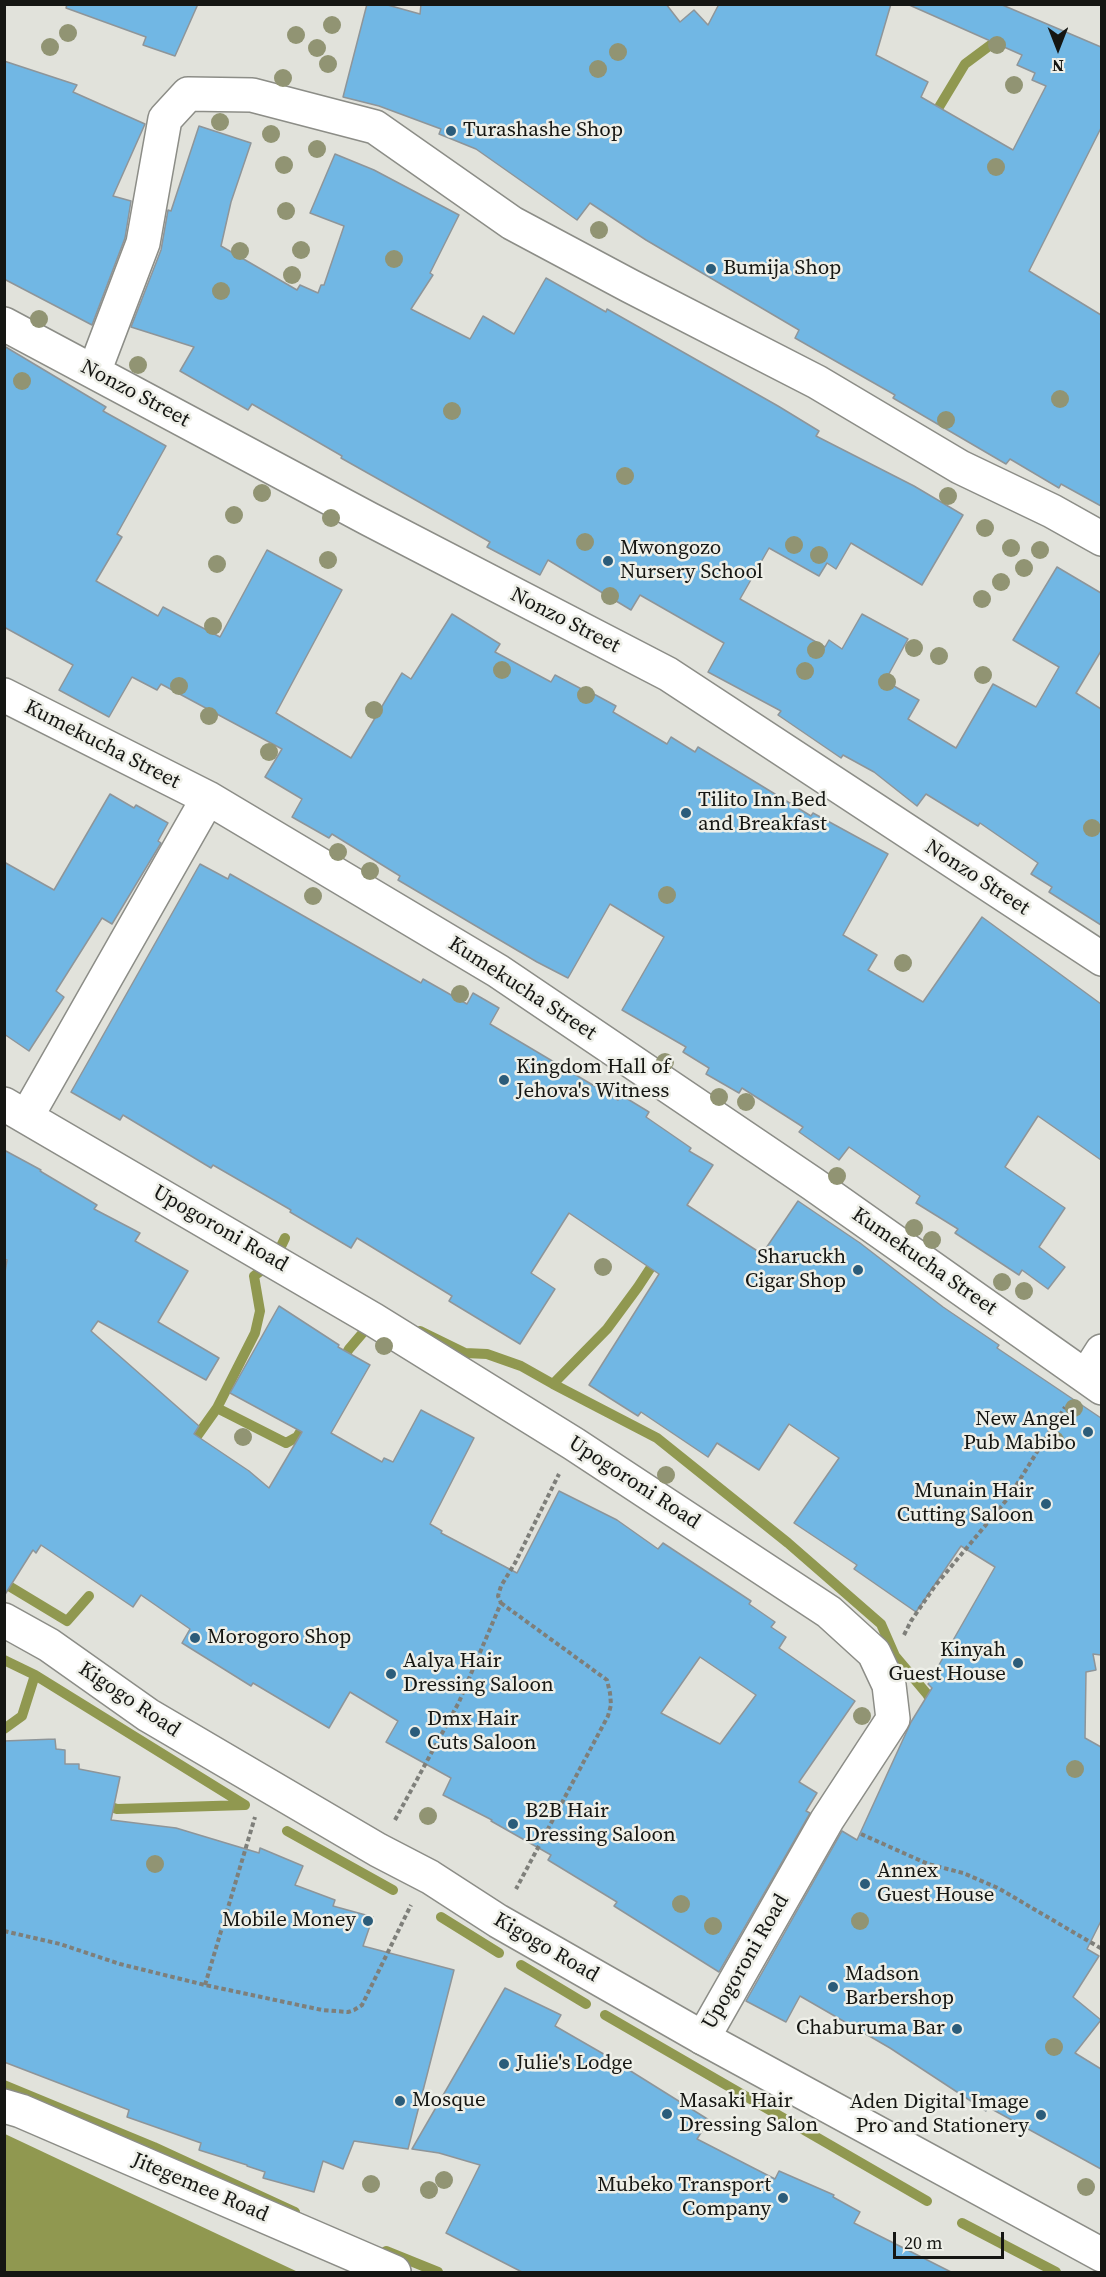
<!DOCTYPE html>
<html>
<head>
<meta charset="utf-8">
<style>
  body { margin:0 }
  #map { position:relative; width:1106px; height:2277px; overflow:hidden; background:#e1e2db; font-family:"Source Serif 4",serif }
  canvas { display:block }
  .frame { position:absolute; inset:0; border:6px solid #151613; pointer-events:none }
  .north { position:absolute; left:1028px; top:18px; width:60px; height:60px; -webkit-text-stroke:4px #eeefe8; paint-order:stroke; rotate:180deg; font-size:16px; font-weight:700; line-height:24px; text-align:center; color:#151613 }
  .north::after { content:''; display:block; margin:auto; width:21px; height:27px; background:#151613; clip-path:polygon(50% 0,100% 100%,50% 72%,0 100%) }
  .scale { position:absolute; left:893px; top:2232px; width:111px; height:27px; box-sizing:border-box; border:3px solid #151613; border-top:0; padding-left:8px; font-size:18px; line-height:21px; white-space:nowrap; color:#151613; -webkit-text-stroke:4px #eeefe8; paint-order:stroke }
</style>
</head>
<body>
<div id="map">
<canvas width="1106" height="2277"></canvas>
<div class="frame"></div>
<div class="north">N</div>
<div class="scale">20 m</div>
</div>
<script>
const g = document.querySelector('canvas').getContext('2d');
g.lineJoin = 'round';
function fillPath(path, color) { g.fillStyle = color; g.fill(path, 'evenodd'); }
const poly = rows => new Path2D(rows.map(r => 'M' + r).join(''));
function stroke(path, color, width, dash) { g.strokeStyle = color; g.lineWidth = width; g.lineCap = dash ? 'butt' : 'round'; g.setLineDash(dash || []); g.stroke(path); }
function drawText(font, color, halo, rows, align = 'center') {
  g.font = font + ' "Source Serif 4",serif'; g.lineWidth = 5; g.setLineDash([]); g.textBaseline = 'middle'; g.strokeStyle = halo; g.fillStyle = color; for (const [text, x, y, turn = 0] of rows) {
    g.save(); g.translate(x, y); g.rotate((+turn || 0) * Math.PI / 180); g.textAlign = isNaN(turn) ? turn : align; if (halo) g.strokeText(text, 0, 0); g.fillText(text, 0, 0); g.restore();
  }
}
fillPath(poly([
  [5,2134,298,2272,5,2272]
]), '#909850');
stroke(poly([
  [933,117,965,64,1004,35],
  [420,1331,465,1353,487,1354,521,1366,553,1384,607,1329,638,1287,657,1258],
  [340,1364,349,1349,372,1322],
  [553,1384,657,1438,788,1543,881,1624,895,1656,927,1694,934,1706],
  [217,1408,286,1443,297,1437,308,1419],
  [190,1446,217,1408,255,1333,260,1311,254,1276,274,1261,285,1238],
  [4,1583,67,1621,89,1596],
  [4,1660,35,1675,245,1805],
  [4,1729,22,1716,35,1675],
  [102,1804,117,1809,245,1805],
  [287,1831,393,1890],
  [441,1917,499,1953],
  [521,1965,586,2004],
  [605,2015,927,2201],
  [4,2085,154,2147,295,2212],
  [962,2223,1056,2272],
  [386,2251,438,2272]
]), '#909850', 10);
const building = poly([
  [67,4,198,4,175,56,143,45,146,37,66,8,67,4],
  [367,4,384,4,420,14,421,4,666,4,680,22,694,10,708,25,719,4,891,4,876,55,928,82,921,97,1013,150,1046,86,1032,80,1035,73,1017,65,1022,55,907,4,1000,4,1101,47,1101,128,1029,271,1101,315,1101,506,1061,484,1059,488,1010,459,1006,464,893,398,895,395,795,338,799,330,646,240,590,203,577,220,476,149,439,134,441,129,379,106,343,97,367,4],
  [4,61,77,85,73,92,145,124,113,196,131,201,125,238,92,325,4,279,4,61],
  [199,126,251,143,231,202,221,246,297,290,300,285,318,293,321,285,324,285,344,226,310,213,335,154,374,170,459,215,430,273,433,275,411,309,470,339,483,316,514,334,546,278,606,312,607,309,778,406,819,431,816,436,914,486,963,515,922,585,851,543,836,569,827,563,819,576,769,548,740,599,825,647,829,640,842,649,862,614,908,639,885,681,919,700,908,719,956,748,993,684,1036,707,1059,667,1013,640,1057,567,1101,593,1101,651,1076,693,1101,709,1101,925,1049,892,1052,887,1031,874,1038,863,980,823,978,826,926,794,917,806,874,772,843,755,841,758,778,715,781,711,708,672,724,643,640,595,631,610,548,560,540,575,487,547,490,542,341,458,342,456,252,404,248,410,180,371,194,347,131,327,161,250,168,210,171,211,199,126],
  [4,346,106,407,103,411,166,446,117,534,122,537,96,581,158,616,163,607,220,637,267,550,342,590,276,713,351,758,402,673,411,679,452,614,500,644,495,652,551,682,555,675,591,694,592,693,616,706,613,712,667,744,671,737,695,752,698,747,811,816,813,813,888,854,843,935,877,955,868,970,923,1002,982,917,1101,1004,1101,1160,1038,1116,1005,1167,1065,1208,1039,1247,1065,1267,1048,1289,1022,1270,1019,1275,955,1233,958,1229,916,1203,920,1196,849,1147,839,1160,799,1132,803,1127,742,1088,739,1093,706,1074,709,1068,683,1052,686,1047,622,1010,664,937,610,904,568,978,537,962,398,880,400,876,332,834,329,838,292,817,302,799,265,777,282,749,161,684,157,690,132,677,109,717,59,690,73,665,4,627,4,346],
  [110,794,134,808,136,805,168,823,158,841,161,843,112,924,102,918,56,991,64,997,29,1051,4,1034,4,862,54,890,110,794],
  [200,864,228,879,230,874,421,983,423,979,467,1004,473,993,499,1008,490,1024,618,1100,621,1095,649,1112,646,1117,691,1148,689,1151,713,1165,687,1205,762,1254,798,1201,860,1243,943,1307,999,1345,997,1348,1101,1418,1101,1655,1093,1654,1096,1670,1086,1672,1085,1738,1101,1747,1101,1921,1087,1949,1099,1956,1073,1997,1101,2020,1075,2053,1101,2069,1101,2169,988,2107,986,2111,890,2048,800,1996,786,2022,746,2001,842,1831,857,1840,911,1722,932,1688,928,1684,995,1567,961,1546,916,1612,854,1569,857,1565,794,1523,839,1458,789,1424,759,1470,717,1443,708,1457,641,1412,638,1416,589,1385,659,1274,569,1213,531,1273,555,1289,520,1344,449,1301,452,1296,357,1238,351,1248,290,1212,291,1210,213,1165,211,1168,123,1115,120,1120,71,1092,200,864],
  [4,1150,41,1170,40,1171,97,1205,94,1209,140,1233,135,1241,188,1271,158,1322,219,1358,206,1380,98,1321,91,1331,199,1426,194,1434,249,1471,269,1488,302,1432,230,1393,279,1306,339,1345,338,1347,370,1365,331,1433,382,1462,384,1458,393,1462,421,1410,474,1438,430,1524,442,1531,441,1533,517,1573,559,1491,617,1520,658,1549,663,1543,751,1601,749,1604,775,1622,771,1627,786,1637,779,1648,855,1701,799,1782,817,1793,806,1811,810,1813,719,1972,614,1906,617,1902,548,1860,551,1855,491,1821,492,1820,443,1795,451,1778,386,1742,398,1721,350,1692,329,1728,253,1683,251,1686,182,1643,190,1629,141,1595,133,1607,41,1545,36,1553,33,1550,4,1596,4,1279,7,1260,4,1259,4,1150],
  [700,1657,756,1695,720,1744,661,1713,700,1657],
  [55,1739,56,1749,65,1750,65,1764,79,1764,79,1769,120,1777,111,1820,176,1828,259,1853,260,1848,303,1866,295,1885,335,1900,333,1906,373,1917,363,1946,454,1970,408,2149,354,2141,343,2169,323,2161,314,2192,263,2178,265,2172,247,2166,247,2165,199,2150,201,2143,127,2117,129,2110,4,2062,4,1741,55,1739],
  [505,1988,561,2015,555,2026,621,2064,621,2065,709,2120,697,2139,775,2179,779,2171,834,2195,833,2197,860,2212,854,2223,951,2272,522,2272,446,2233,480,2165,439,2153,412,2149,505,1988]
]);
fillPath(building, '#71b7e4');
stroke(building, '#8e9599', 1.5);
const minor = poly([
  [4,324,369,519,668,674,1102,959],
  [94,372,143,243,165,119,188,94,252,95,375,127,512,223,630,286,817,382,960,467,1052,511,1102,539],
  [4,695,208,798,498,971,813,1184,1102,1388],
  [4,1104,374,1320,574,1444,829,1612,874,1653,889,1685,893,1719,827,1820,703,2038],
  [27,1116,208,798],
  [1086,1376,1102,1351],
  [4,2106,21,2111,394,2272]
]);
const secondary = poly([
  [4,1620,49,1645,148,1715,378,1850,430,1877,498,1921,703,2038,1102,2255]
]);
stroke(minor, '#8c8d87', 36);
stroke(secondary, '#8c8d87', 36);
stroke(poly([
  [501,1603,607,1680,610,1693,611,1705,608,1716,516,1889],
  [904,1635,911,1621,935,1586,1009,1497,1065,1407],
  [395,1820,459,1702,501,1603,498,1596,501,1586,515,1563,559,1474],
  [861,1834,928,1864,963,1873,998,1888,1102,1949],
  [4,1931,60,1944,120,1964,205,1985,322,2010,348,2012,354,2010,362,2005,411,1905],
  [205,1985,255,1817]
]), '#7e7f7a', 4, [4.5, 3]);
stroke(minor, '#fff', 33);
stroke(secondary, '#fff', 33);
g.fillStyle = '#919473';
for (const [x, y] of [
  [332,25],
  [68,33],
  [296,35],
  [997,45],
  [50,47],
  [317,48],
  [618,52],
  [328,64],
  [598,69],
  [283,78],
  [1014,85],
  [220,122],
  [271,134],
  [317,149],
  [284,165],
  [996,167],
  [286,211],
  [599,230],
  [301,250],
  [240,251],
  [394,259],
  [292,275],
  [221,291],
  [39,319],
  [138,365],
  [22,381],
  [1060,399],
  [452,411],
  [946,420],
  [625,476],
  [262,493],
  [948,496],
  [234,515],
  [331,518],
  [985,528],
  [585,542],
  [794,545],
  [1011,548],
  [1040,550],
  [819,555],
  [328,560],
  [217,564],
  [1024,568],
  [1001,582],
  [610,596],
  [982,599],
  [213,626],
  [914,648],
  [816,650],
  [939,656],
  [502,670],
  [805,671],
  [983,675],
  [887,682],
  [179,686],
  [586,695],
  [374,710],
  [209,716],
  [269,752],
  [1092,828],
  [338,852],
  [370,871],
  [667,895],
  [313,896],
  [903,963],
  [460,994],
  [665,1062],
  [719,1097],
  [746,1102],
  [837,1176],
  [914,1228],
  [932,1240],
  [603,1267],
  [1002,1282],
  [1024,1291],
  [384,1346],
  [1074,1408],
  [243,1437],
  [1055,1440],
  [666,1475],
  [862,1716],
  [1075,1769],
  [428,1816],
  [155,1864],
  [681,1904],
  [860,1921],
  [713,1926],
  [1054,2047],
  [444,2180],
  [371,2184],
  [1086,2187],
  [429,2190]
]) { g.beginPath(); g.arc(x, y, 9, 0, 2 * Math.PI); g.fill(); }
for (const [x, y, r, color] of [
  [451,131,6,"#2b5c7a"],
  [711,269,6,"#2b5c7a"],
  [608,561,6,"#2b5c7a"],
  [686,813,6,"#2b5c7a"],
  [504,1080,6,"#2b5c7a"],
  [858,1270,6,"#2b5c7a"],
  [1088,1432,6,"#2b5c7a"],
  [1046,1504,6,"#2b5c7a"],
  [195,1638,6,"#2b5c7a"],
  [1018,1663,6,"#2b5c7a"],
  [391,1674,6,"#2b5c7a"],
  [415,1732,6,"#2b5c7a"],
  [513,1824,6,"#2b5c7a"],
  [865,1884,6,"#2b5c7a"],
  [368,1921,6,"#2b5c7a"],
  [833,1987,6,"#2b5c7a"],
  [957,2029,6,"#2b5c7a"],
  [504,2064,6,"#2b5c7a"],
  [400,2101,6,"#2b5c7a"],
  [667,2114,6,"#2b5c7a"],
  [1041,2115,6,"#2b5c7a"],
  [783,2198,6,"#2b5c7a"]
]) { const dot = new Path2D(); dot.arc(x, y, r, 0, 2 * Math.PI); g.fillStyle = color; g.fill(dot); stroke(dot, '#eeefe8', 2); }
drawText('21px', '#151613', '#eeefe8', [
  ["Turashashe Shop",463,131],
  ["Bumija Shop",723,269],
  ["Mwongozo",620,549],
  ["Nursery School",620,573],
  ["Tilito Inn Bed",698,801],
  ["and Breakfast",698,825],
  ["Kingdom Hall of",516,1068],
  ["Jehova's Witness",516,1092],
  ["Sharuckh",846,1258,"right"],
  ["Cigar Shop",846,1282,"right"],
  ["New Angel",1076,1420,"right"],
  ["Pub Mabibo",1076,1444,"right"],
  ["Munain Hair",1034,1492,"right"],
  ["Cutting Saloon",1034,1516,"right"],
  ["Morogoro Shop",207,1638],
  ["Kinyah",1006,1651,"right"],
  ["Guest House",1006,1675,"right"],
  ["Aalya Hair",403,1662],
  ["Dressing Saloon",403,1686],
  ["Dmx Hair",427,1720],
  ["Cuts Saloon",427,1744],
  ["B2B Hair",525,1812],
  ["Dressing Saloon",525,1836],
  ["Annex",877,1872],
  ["Guest House",877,1896],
  ["Mobile Money",356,1921,"right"],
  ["Madson",845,1975],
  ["Barbershop",845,1999],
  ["Chaburuma Bar",945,2029,"right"],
  ["Julie's Lodge",516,2064],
  ["Mosque",412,2101],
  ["Masaki Hair",679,2102],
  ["Dressing Salon",679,2126],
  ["Aden Digital Image",1029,2103,"right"],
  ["Pro and Stationery",1029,2127,"right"],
  ["Mubeko Transport",771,2186,"right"],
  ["Company",771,2210,"right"]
], 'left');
drawText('21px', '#151613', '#eeefe8', [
  ["Nonzo Street",135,394,28],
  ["Nonzo Street",565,621,27],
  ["Kumekucha Street",102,745,27],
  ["Nonzo Street",977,878,33],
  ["Kumekucha Street",522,989,33],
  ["Upogoroni Road",220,1229,30],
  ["Kumekucha Street",924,1262,35],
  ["Upogoroni Road",634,1483,33],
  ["Kigogo Road",129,1700,34],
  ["Kigogo Road",546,1948,30],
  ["Upogoroni Road",746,1962,-60],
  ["Jitegemee Road",200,2188,23]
]);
</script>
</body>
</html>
